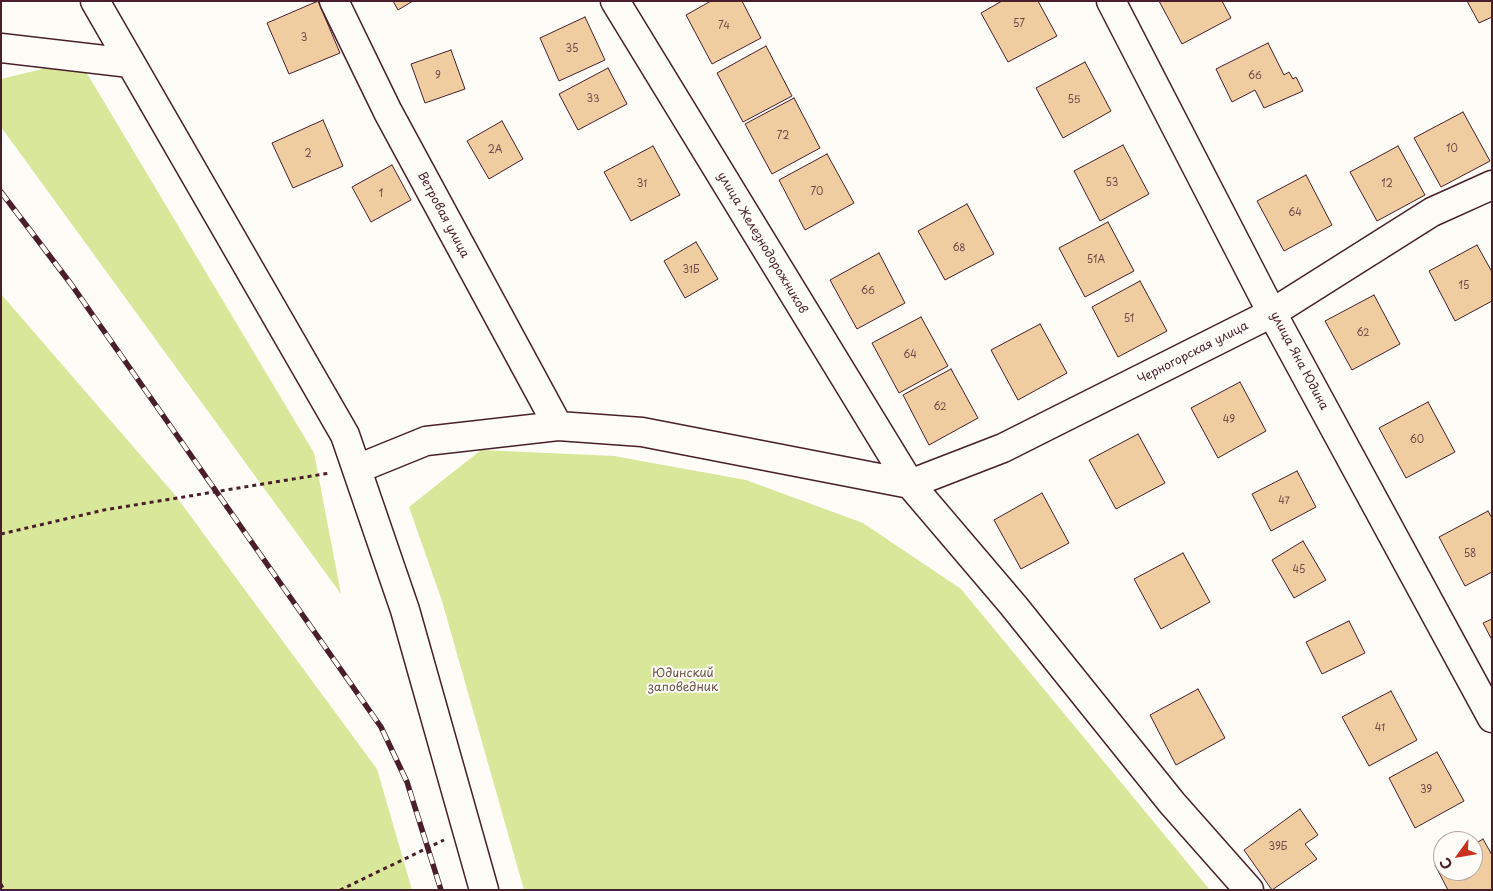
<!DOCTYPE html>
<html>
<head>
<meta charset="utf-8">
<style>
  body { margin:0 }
  #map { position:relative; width:1493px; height:891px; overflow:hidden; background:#fdfcf7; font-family:"Playpen Sans",sans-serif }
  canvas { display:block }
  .frame { position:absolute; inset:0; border:2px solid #4a1f2b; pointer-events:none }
  .north { position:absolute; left:1433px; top:831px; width:50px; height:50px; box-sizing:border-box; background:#fdfcf7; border:1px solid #b5a4a5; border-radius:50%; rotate:238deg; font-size:14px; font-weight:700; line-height:20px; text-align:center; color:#4a1f2b }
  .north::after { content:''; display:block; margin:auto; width:18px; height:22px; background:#c8321e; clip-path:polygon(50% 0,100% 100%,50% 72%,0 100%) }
</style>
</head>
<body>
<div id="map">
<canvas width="1493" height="891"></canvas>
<div class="frame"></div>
<div class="north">С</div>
</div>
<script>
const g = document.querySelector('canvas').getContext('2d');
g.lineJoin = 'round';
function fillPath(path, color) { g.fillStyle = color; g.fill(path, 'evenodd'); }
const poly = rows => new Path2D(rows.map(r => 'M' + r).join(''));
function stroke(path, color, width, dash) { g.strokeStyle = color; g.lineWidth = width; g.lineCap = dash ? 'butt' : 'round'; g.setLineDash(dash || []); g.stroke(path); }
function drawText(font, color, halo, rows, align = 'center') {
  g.font = font + ' "Playpen Sans",sans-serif'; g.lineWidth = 4; g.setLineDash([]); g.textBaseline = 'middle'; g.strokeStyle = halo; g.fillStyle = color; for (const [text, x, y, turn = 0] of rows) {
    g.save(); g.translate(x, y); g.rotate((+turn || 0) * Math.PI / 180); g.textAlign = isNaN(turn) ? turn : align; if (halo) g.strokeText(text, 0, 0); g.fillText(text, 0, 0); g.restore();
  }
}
fillPath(poly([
  [79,60,314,453,341,594,1,127,1,79],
  [1,294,175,495,377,769,412,890,1,890],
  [481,450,614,456,746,480,863,523,961,589,1210,890,524,890,442,601,409,507]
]), '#d8e79a');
const building = poly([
  [318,1,340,53,289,74,267,23,318,1],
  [393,1,413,1,398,10,393,1],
  [711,1,742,1,761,38,712,64,686,15,711,1],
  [1002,1,1038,1,1057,36,1008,62,981,13,1002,1],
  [1159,1,1222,1,1231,18,1182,44,1159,1],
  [1467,1,1492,1,1492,17,1479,23,1467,1],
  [585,17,605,60,559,81,540,38,585,17],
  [1268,43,1284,75,1289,72,1293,79,1296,77,1303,91,1264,108,1255,90,1232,102,1216,69,1268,43],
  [766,46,792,96,743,122,717,73,766,46],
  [451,50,465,89,425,103,411,64,451,50],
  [1085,62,1111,111,1063,138,1036,88,1085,62],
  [608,68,627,104,578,130,559,94,608,68],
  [794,98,820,148,772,174,745,124,794,98],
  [1463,112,1490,161,1441,187,1414,138,1463,112],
  [323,120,343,166,293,188,272,143,323,120],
  [502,121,523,159,489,179,467,141,502,121],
  [1123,145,1149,194,1100,221,1074,171,1123,145],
  [653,146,680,195,631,221,604,172,653,146],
  [1398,146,1425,195,1377,221,1350,172,1398,146],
  [827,154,854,203,805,230,779,180,827,154],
  [392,165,411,200,371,222,352,187,392,165],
  [1306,175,1332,225,1284,251,1257,201,1306,175],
  [967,204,994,254,945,280,918,231,967,204],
  [1108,222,1134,271,1085,297,1059,248,1108,222],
  [696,242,718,279,685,298,664,261,696,242],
  [1477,245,1492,272,1492,301,1455,321,1429,271,1477,245],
  [879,253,905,303,857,329,830,280,879,253],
  [1140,281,1167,331,1118,357,1092,307,1140,281],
  [1374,295,1400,344,1352,370,1325,321,1374,295],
  [921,317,948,366,899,393,872,343,921,317],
  [1040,324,1067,373,1018,400,991,350,1040,324],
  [951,369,978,418,929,445,903,395,951,369],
  [1240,382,1266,431,1218,458,1191,408,1240,382],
  [1428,402,1455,452,1406,478,1379,428,1428,402],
  [1138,434,1165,483,1116,509,1089,460,1138,434],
  [1297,471,1316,507,1271,531,1252,494,1297,471],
  [1042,493,1069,543,1021,569,994,520,1042,493],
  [1488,511,1492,518,1492,572,1465,586,1439,537,1488,511],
  [1303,541,1326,580,1294,598,1272,560,1303,541],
  [1183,553,1210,602,1161,629,1134,579,1183,553],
  [1492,619,1492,640,1483,623,1492,619],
  [1349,621,1365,653,1322,674,1306,642,1349,621],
  [1198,689,1225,738,1176,765,1150,715,1198,689],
  [1391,691,1417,740,1369,766,1342,717,1391,691],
  [1437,752,1464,801,1415,828,1389,778,1437,752],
  [1300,809,1318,835,1305,844,1317,859,1272,890,1244,850,1300,809],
  [1483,839,1492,855,1492,890,1448,890,1435,865,1443,861,1443,871,1473,871,1473,845,1483,839]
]);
fillPath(building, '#f0cca1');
stroke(building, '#4a1f2b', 1);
const minor = poly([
  [95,1,345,435,405,610,484,890],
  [334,1,388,112,558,426],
  [615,1,910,484,1003,448,1272,313,1432,212,1492,185],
  [1111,1,1272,313,1492,718],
  [1,48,130,63],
  [357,469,426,441,558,426,642,432,910,484,1013,605,1172,803,1249,890]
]);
stroke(minor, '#4a1f2b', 31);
stroke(poly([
  [1,534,104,510,330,473],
  [1,884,4,890],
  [340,890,444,840]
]), '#4a1f2b', 3, [4, 4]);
stroke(minor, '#fdfcf7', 28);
const rail = poly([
  [1,192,71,284,381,727,407,782,441,890]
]);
stroke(rail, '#4a1f2b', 5.5);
stroke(rail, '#fdfcf7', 4, [11]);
drawText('10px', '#744a48', null, [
  ["57",1019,24],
  ["74",724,26],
  ["3",304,38],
  ["35",572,49],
  ["9",438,76],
  ["66",1255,76],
  ["33",593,99],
  ["55",1074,100],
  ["72",783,136],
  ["10",1452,149],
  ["2А",495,150],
  ["2",308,154],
  ["53",1112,183],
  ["31",642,184],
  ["12",1387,184],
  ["70",817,192],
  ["1",381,194],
  ["64",1295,213],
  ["68",959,248],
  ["51А",1096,260],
  ["31Б",691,270],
  ["15",1464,286],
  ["66",868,291],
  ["51",1129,319],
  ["62",1363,333],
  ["64",910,355],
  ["62",940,407],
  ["49",1229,420],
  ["60",1417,440],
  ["47",1284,501],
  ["58",1470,554],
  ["45",1299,570],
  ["41",1380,728],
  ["39",1426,790],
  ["39Б",1278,847]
]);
drawText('12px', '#4a1f2b', '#fdfcf7', [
  ["Ветровая улица",443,215,62],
  ["улица Железнодорожников",762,243,59],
  ["Черногорская улица",1193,353,-27],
  ["улица Яна Юдина",1299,361,62]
]);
drawText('12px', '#6e5147', '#fdfcf7', [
  ["Юдинский",683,674],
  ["заповедник",683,688]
]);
</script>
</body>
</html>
